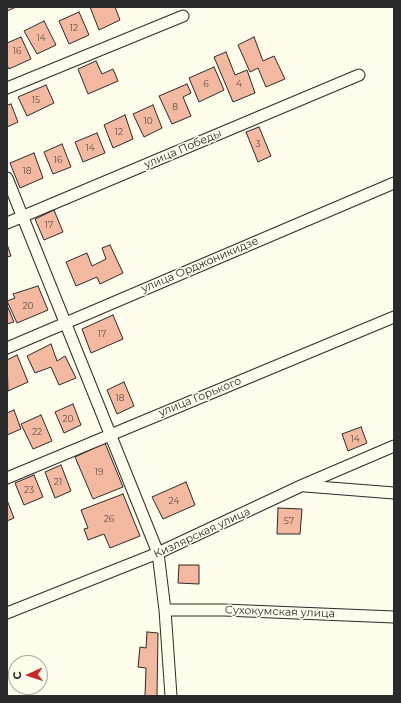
<!DOCTYPE html>
<html>
<head>
<meta charset="utf-8">
<style>
  body { margin:0 }
  #map { position:relative; width:401px; height:703px; overflow:hidden; background:#fdfbea; font-family:Montserrat,sans-serif }
  canvas { display:block }
  .frame { position:absolute; inset:0; border:8px solid #2b2b2b; pointer-events:none }
  .north { position:absolute; left:8px; top:655px; width:40px; height:40px; box-sizing:border-box; background:#fdfbea; border:1px solid #a9a89e; border-radius:50%; rotate:267deg; font-size:11px; font-weight:700; line-height:16px; text-align:center; color:#2b2b2b }
  .north::after { content:''; display:block; margin:auto; width:14px; height:18px; background:#c62828; clip-path:polygon(50% 0,100% 100%,50% 72%,0 100%) }
</style>
</head>
<body>
<div id="map">
<canvas width="401" height="703"></canvas>
<div class="frame"></div>
<div class="north">С</div>
</div>
<script>
const g = document.querySelector('canvas').getContext('2d');
g.lineJoin = 'round';
function fillPath(path, color) { g.fillStyle = color; g.fill(path, 'evenodd'); }
const poly = rows => new Path2D(rows.map(r => 'M' + r).join(''));
function stroke(path, color, width, dash) { g.strokeStyle = color; g.lineWidth = width; g.lineCap = dash ? 'butt' : 'round'; g.setLineDash(dash || []); g.stroke(path); }
function drawText(font, color, halo, rows, align = 'center') {
  g.font = font + ' Montserrat,sans-serif'; g.lineWidth = 3; g.setLineDash([]); g.textBaseline = 'middle'; g.strokeStyle = halo; g.fillStyle = color; for (const [text, x, y, turn = 0] of rows) {
    g.save(); g.translate(x, y); g.rotate((+turn || 0) * Math.PI / 180); g.textAlign = isNaN(turn) ? turn : align; if (halo) g.strokeText(text, 0, 0); g.fillText(text, 0, 0); g.restore();
  }
}
const building = poly([
  [7,7,13,7,14,8,7,11,7,7],
  [90,7,115,7,120,20,99,30,90,7],
  [79,12,89,35,69,44,59,21,79,12],
  [44,21,56,45,37,54,24,31,44,21],
  [21,37,31,59,9,69,7,65,7,43,21,37],
  [254,37,263,61,274,56,285,79,266,87,258,68,250,72,238,45,254,37],
  [226,52,235,75,247,70,255,93,233,102,214,57,226,52],
  [96,61,102,74,113,69,118,81,88,94,78,69,96,61],
  [214,67,224,90,199,102,189,78,214,67],
  [187,84,191,93,183,97,191,116,172,124,159,96,187,84],
  [46,85,54,103,27,116,18,97,46,85],
  [11,104,18,122,7,127,7,105,11,104],
  [153,105,162,128,144,137,133,114,153,105],
  [125,115,133,139,113,148,104,125,125,115],
  [259,127,271,156,258,162,246,132,259,127],
  [97,133,105,153,83,162,75,142,97,133],
  [62,144,71,167,53,174,44,152,62,144],
  [34,153,43,178,20,188,10,163,34,153],
  [54,210,63,232,44,240,35,219,54,210],
  [7,244,11,256,7,257,7,244],
  [110,245,123,273,100,284,97,277,76,286,66,262,87,253,92,266,106,259,102,248,110,245],
  [38,286,48,310,17,323,7,301,15,298,13,294,38,286],
  [7,305,14,322,7,324,7,305],
  [113,315,123,339,91,353,82,329,113,315],
  [51,344,57,361,65,356,76,378,59,385,51,367,35,373,27,356,51,344],
  [17,355,28,382,8,391,7,360,17,355],
  [124,382,134,406,117,414,107,390,124,382],
  [73,404,81,425,64,433,55,412,73,404],
  [14,410,21,429,7,435,7,413,14,410],
  [41,415,52,441,33,449,21,424,41,415],
  [361,427,367,443,348,451,342,434,361,427],
  [105,443,123,487,93,499,75,457,105,443],
  [61,465,71,491,55,498,45,472,61,465],
  [34,475,43,497,24,505,15,483,34,475],
  [186,482,195,505,163,519,152,497,186,482],
  [123,494,140,536,110,548,104,534,88,540,84,529,88,528,81,510,123,494],
  [7,500,14,518,7,521,7,500],
  [278,508,302,509,300,534,277,534,278,508],
  [179,565,199,565,199,584,178,583,179,565],
  [147,632,158,633,157,696,145,696,146,668,138,667,140,647,146,648,147,632]
]);
fillPath(building, '#f2b8a0');
stroke(building, '#2b2b2b', 1);
const street = poly([
  [7,88,183,16],
  [7,178,158,553,165,610,171,696],
  [7,223,359,75],
  [7,348,394,183],
  [7,478,394,317],
  [305,486,394,493],
  [165,610,224,610,394,617],
  [7,613,158,553,303,485,394,446]
]);
stroke(street, '#2b2b2b', 13);
stroke(street, '#fdfbea', 11);
drawText('9px', '#5d4e48', null, [
  ["12",74,28],
  ["14",41,38],
  ["16",17,51],
  ["6",206,84],
  ["4",239,84],
  ["15",36,100],
  ["8",175,107],
  ["10",148,121],
  ["12",119,132],
  ["3",258,144],
  ["14",90,148],
  ["16",58,160],
  ["18",27,171],
  ["17",49,225],
  ["20",28,306],
  ["17",102,334],
  ["18",120,398],
  ["20",68,419],
  ["22",37,432],
  ["14",355,439],
  ["19",99,472],
  ["21",58,482],
  ["23",29,490],
  ["24",174,501],
  ["26",109,519],
  ["57",289,521]
]);
drawText('11px', '#2b2b2b', '#fdfbea', [
  ["улица Победы",183,149,-23],
  ["улица Орджоникидзе",200,265,-23],
  ["улица Горького",200,397,-22],
  ["Кизлярская улица",202,533,-25],
  ["Сухокумская улица",280,612,2]
]);
</script>
</body>
</html>
